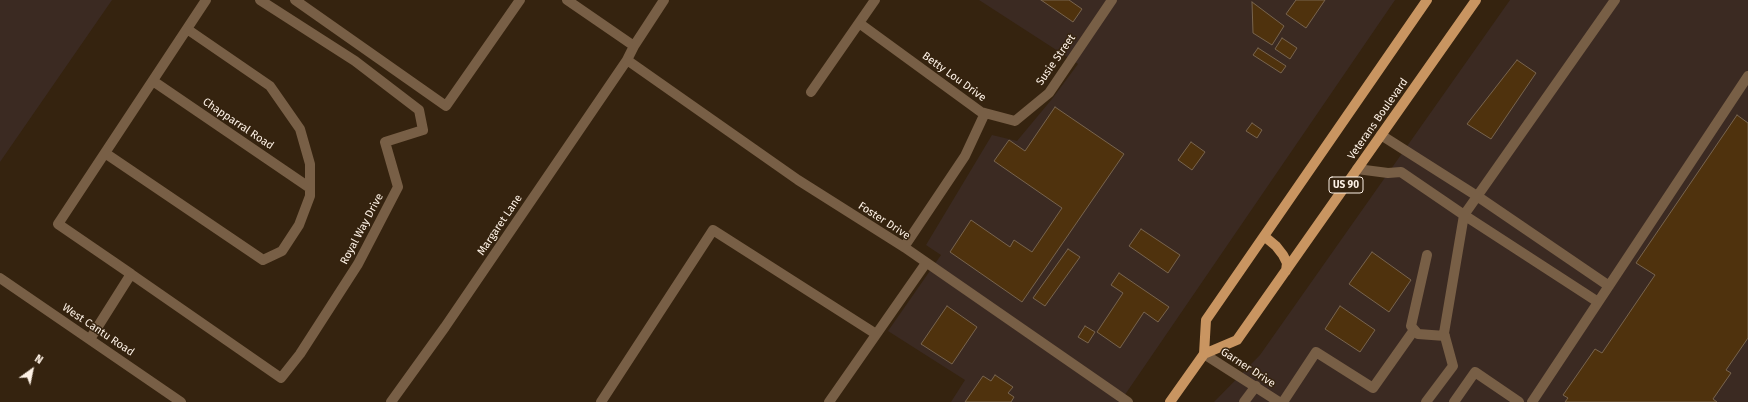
<!DOCTYPE html>
<html>
<head>
<meta charset="utf-8">
<style>
  body { margin:0 }
  #map { position:relative; width:1748px; height:402px; overflow:hidden; background:#35230f; font-family:"Fira Sans",sans-serif }
  canvas { display:block }
  .north { position:absolute; left:12px; top:350px; width:40px; height:40px; -webkit-text-stroke:3px #35230f; paint-order:stroke; rotate:33deg; font-size:11px; font-weight:700; line-height:16px; text-align:center; color:#fef2e6 }
  .north::after { content:''; display:block; margin:auto; width:14px; height:18px; background:#fef2e6; clip-path:polygon(50% 0,100% 100%,50% 72%,0 100%) }
</style>
</head>
<body>
<div id="map">
<canvas width="1748" height="402"></canvas>
<div class="north">N</div>
</div>
<script>
const g = document.querySelector('canvas').getContext('2d');
g.lineJoin = 'round';
function fillPath(path, color) { g.fillStyle = color; g.fill(path, 'evenodd'); }
const poly = rows => new Path2D(rows.map(r => 'M' + r).join(''));
function stroke(path, color, width, dash) { g.strokeStyle = color; g.lineWidth = width; g.lineCap = dash ? 'butt' : 'round'; g.setLineDash(dash || []); g.stroke(path); }
function drawText(font, color, halo, rows, align = 'center') {
  g.font = font + ' "Fira Sans",sans-serif'; g.lineWidth = 3; g.setLineDash([]); g.textBaseline = 'middle'; g.strokeStyle = halo; g.fillStyle = color; for (const [text, x, y, turn = 0] of rows) {
    g.save(); g.translate(x, y); g.rotate((+turn || 0) * Math.PI / 180); g.textAlign = isNaN(turn) ? turn : align; if (halo) g.strokeText(text, 0, 0); g.fillText(text, 0, 0); g.restore();
  }
}
fillPath(poly([
  [0,0,112,0,0,162],
  [979,0,1395,0,1120,402,951,402,965,380,888,331,941,255,926,245,992,135,1017,141,1052,99,1078,64],
  [1510,0,1748,0,1748,402,1214,402,1260,355]
]), '#3b2a22');
const building = poly([
  [1041,0,1069,0,1082,9,1073,22,1041,0],
  [1296,0,1325,0,1306,28,1286,14,1296,0],
  [1252,2,1284,26,1272,45,1253,33,1252,2],
  [1282,38,1297,48,1290,59,1275,49,1282,38],
  [1258,48,1286,66,1281,73,1253,55,1258,48],
  [1517,60,1536,73,1491,139,1467,124,1517,60],
  [1055,107,1124,154,1022,302,950,252,971,220,1010,247,1014,240,1032,252,1062,208,994,161,1009,140,1025,151,1055,107],
  [1737,115,1748,123,1748,338,1726,370,1731,373,1713,399,1717,402,1565,402,1568,398,1563,395,1595,349,1602,353,1655,275,1636,263,1737,115],
  [1252,123,1262,130,1257,138,1246,131,1252,123],
  [1191,142,1205,152,1192,170,1178,160,1191,142],
  [1141,229,1180,255,1168,273,1129,246,1141,229],
  [1068,249,1080,257,1045,306,1033,298,1068,249],
  [1372,252,1411,280,1389,312,1349,284,1372,252],
  [1119,273,1169,307,1158,322,1144,312,1120,348,1097,332,1123,293,1111,285,1119,273],
  [947,306,977,327,952,364,921,344,947,306],
  [1340,306,1375,330,1360,352,1325,329,1340,306],
  [1085,326,1095,332,1088,343,1078,337,1085,326],
  [995,375,1013,387,1008,393,1014,397,1011,402,965,402,983,376,991,381,995,375]
]);
fillPath(building, '#4f320d');
stroke(building, '#78644e', 1);
stroke(poly([
  [295,0,446,106,520,0],
  [567,0,634,46],
  [859,23,981,112,1015,121,1049,93,1112,0],
  [627,60,798,180,904,247,1128,402],
  [153,81,310,188],
  [811,92,875,0],
  [1381,135,1477,196,1609,286],
  [105,153,263,260,282,251,299,225,310,196,310,164,300,129,270,86,187,29],
  [1357,169,1388,173,1401,172,1464,215,1598,302],
  [904,247,965,156,985,113],
  [1427,255,1411,326,1418,334,1445,336],
  [131,274,281,378,300,354,358,264,398,187,385,142,423,130,419,110,355,61,260,0],
  [0,278,181,402],
  [90,339,131,274,58,224,206,0],
  [1204,354,1279,402],
  [391,402,445,327,627,60,634,46,664,0],
  [601,402,713,230,876,334],
  [829,402,926,263],
  [1244,402,1256,386],
  [1283,402,1316,352,1373,388,1414,330],
  [1426,402,1453,366,1444,333,1464,215,1615,0],
  [1454,402,1475,372,1519,402],
  [1532,402,1748,76]
]), '#785f46', 10);
stroke(poly([
  [1264,236,1276,246,1283,255,1287,263,1286,271],
  [1204,354,1206,320,1427,0],
  [1170,402,1204,354,1237,340,1476,0]
]), '#c99561', 10);
for (const [x, y, w] of [
  [1346,185,34]
]) { const box = new Path2D(); box.roundRect(x - w / 2, y - 8, w, 16, 3); g.fillStyle = '#35230f'; g.fill(box); stroke(box, '#fef2e6', 1); }
drawText('bold 10px', '#fef2e6', null, [
  ["US 90",1346,185]
]);
drawText('11px', '#fef2e6', '#35230f', [
  ["Susie Street",1056,60,-55],
  ["Betty Lou Drive",954,77,36],
  ["Veterans Boulevard",1378,119,-55],
  ["Chapparral Road",238,124,34],
  ["Foster Drive",884,221,33],
  ["Margaret Lane",500,225,-56],
  ["Royal Way Drive",362,229,-62],
  ["West Cantu Road",98,330,34],
  ["Garner Drive",1248,368,33]
]);
</script>
</body>
</html>
